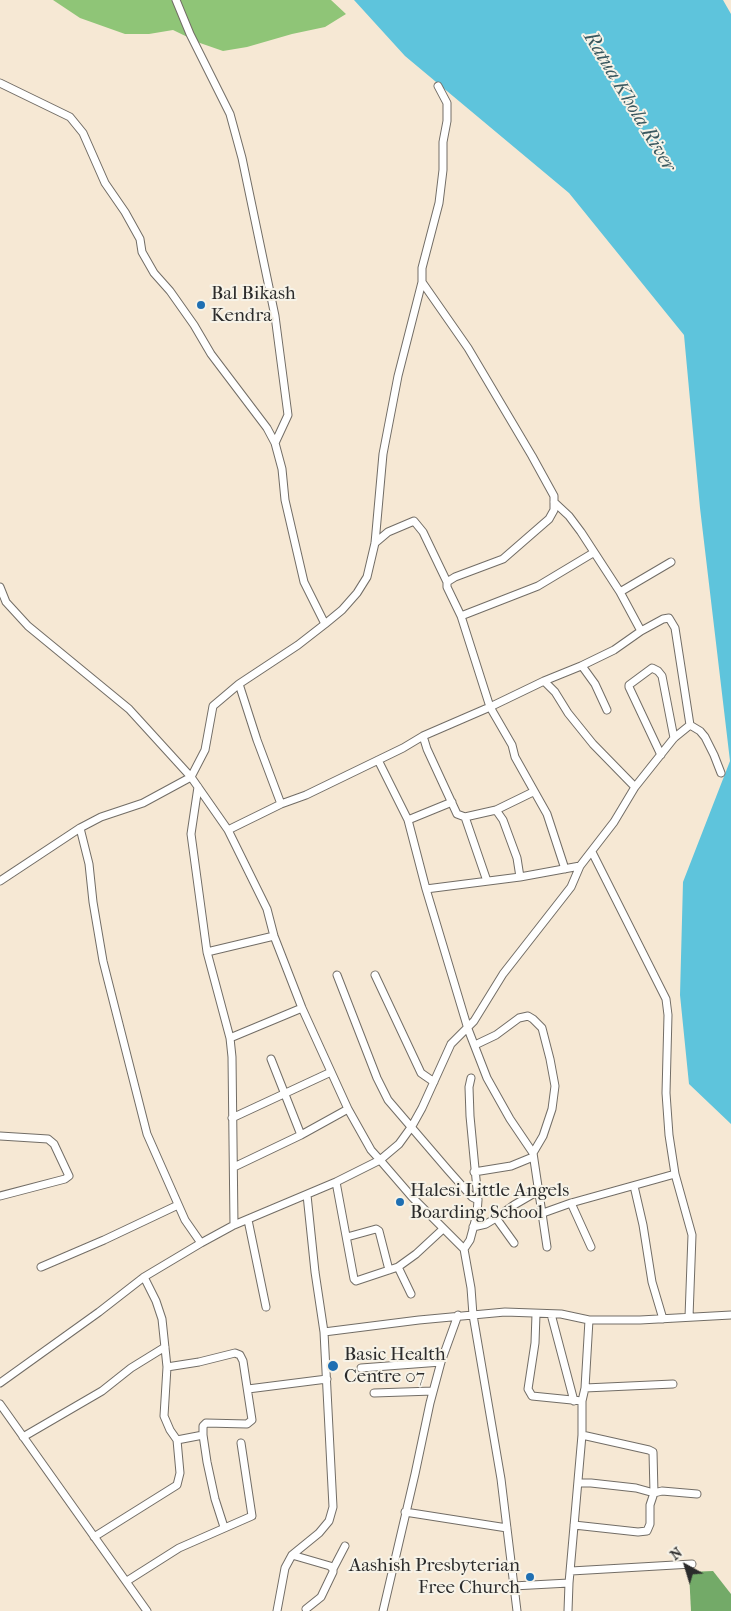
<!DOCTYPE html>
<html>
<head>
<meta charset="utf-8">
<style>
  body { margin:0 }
  #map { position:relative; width:731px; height:1611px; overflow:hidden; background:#f6e8d4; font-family:"IM FELL French Canon",serif }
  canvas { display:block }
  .north { position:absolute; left:661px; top:1541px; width:50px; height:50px; -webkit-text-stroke:4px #f7f3e8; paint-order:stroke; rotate:321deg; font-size:14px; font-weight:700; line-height:20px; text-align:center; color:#2b2b2b }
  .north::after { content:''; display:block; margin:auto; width:18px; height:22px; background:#2b2b2b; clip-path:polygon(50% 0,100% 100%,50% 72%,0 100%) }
</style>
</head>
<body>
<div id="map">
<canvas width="731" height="1611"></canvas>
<div class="north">N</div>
</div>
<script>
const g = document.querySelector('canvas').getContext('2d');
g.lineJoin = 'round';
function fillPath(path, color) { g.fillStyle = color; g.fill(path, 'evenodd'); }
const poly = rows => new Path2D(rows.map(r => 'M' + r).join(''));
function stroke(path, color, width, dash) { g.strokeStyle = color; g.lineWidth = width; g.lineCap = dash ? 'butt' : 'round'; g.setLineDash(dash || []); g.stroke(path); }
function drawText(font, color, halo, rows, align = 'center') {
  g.font = font + ' "IM FELL French Canon",serif'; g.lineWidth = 4; g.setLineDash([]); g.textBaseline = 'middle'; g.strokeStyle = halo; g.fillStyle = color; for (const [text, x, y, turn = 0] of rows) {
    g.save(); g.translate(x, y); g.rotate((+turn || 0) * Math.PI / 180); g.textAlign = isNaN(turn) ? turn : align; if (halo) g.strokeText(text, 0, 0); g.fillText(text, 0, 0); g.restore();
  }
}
fillPath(poly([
  [53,0,331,0,346,14,325,27,292,34,247,47,223,51,200,43,173,30,149,34,125,34,80,18]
]), '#8fc577');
fillPath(poly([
  [713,1571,731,1594,731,1611,691,1611,689,1572]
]), '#73aa68');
fillPath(poly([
  [354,0,723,0,731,14,731,1124,689,1084,680,995,683,882,730,761,700,508,684,335,569,193,405,56]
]), '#5ec4dc');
const street = poly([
  [0,83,70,117,83,133,105,183,125,212,140,239,142,252,154,273,170,291,194,325,211,354,267,428,275,443],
  [554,502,569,516,581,532,620,592,641,631],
  [375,543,388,532,414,521,423,532,447,582],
  [0,587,6,602,28,626,129,709,191,777,228,830,267,909,274,936,302,1008,348,1109,371,1150,380,1160,399,1144,412,1126,422,1108,451,1044,474,1021,503,974,571,887,580,866,614,822,635,787,674,738,690,725],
  [620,592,671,562],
  [461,616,538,586,593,553],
  [325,624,342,610,357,593,367,577,375,543,383,454,398,376,422,282],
  [582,666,595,684,607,710],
  [544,681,581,666,614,650,641,631,663,619,669,618,675,628,690,725],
  [239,684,257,740,281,804],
  [690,725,700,731,705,737,714,755,721,773],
  [423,736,427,749,457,814,465,817,496,810,503,820,517,858,520,877],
  [661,755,629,687,629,685,652,668,658,671,662,676,674,738],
  [378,760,408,820,426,889,468,1029,487,1078,510,1119,533,1153,547,1247],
  [198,787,191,834,207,952,230,1038,232,1057,234,1225],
  [496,810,533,792],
  [465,817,487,881],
  [408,820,452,802],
  [80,828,89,864,93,902,103,961,147,1134,185,1220,201,1243],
  [228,830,281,804,306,795,403,748,423,736,490,707,461,616,447,587,447,582,455,577,503,559,549,519,554,510,554,496,532,456,468,348,422,282,422,268,439,203,443,170,443,142,447,121,447,103,438,86],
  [592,852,666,999,668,1015,666,1093,669,1135,675,1174,692,1235,689,1317],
  [565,869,547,814,515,757,512,745,490,707,544,681,555,692,568,713,593,744,635,787],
  [0,881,80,828,101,817,143,803,191,777,205,750,213,706,239,684,298,645,325,624,304,582,285,500,282,469,275,443,288,415,275,316,242,158,230,114,190,34,176,0],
  [426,889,520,877,580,866],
  [207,952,274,936],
  [337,975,377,1078,388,1100,448,1170,472,1197,478,1200],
  [375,975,421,1073,434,1082],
  [230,1038,302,1008],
  [475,1045,496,1035,519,1018,528,1016,533,1019,542,1028,550,1059,555,1086,552,1109,543,1136,533,1153],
  [271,1059,301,1135],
  [232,1118,331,1072],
  [0,1136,48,1139,54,1144,69,1176,65,1179,0,1196],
  [234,1167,301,1135,348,1109],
  [474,1172,511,1166,533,1157],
  [336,1182,354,1279,356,1281,398,1267,416,1254,443,1229],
  [634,1186,643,1225,652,1282,663,1319],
  [571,1203,591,1247],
  [543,1213,571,1203,675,1174],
  [496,1218,514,1205,538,1191],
  [248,1220,266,1307],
  [473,1227,486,1224,496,1218,514,1243],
  [347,1237,376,1229,379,1231,389,1270],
  [464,1249,470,1240,477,1214,478,1200,470,1116,469,1087,471,1078],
  [41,1267,104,1240,178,1205],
  [398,1267,411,1294],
  [536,1314,535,1343,528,1389,532,1396,582,1401],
  [551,1314,574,1401],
  [589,1320,640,1320,731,1315],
  [324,1332,419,1320,505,1312,561,1314,589,1320,585,1388,582,1401,582,1435,569,1583,513,1586],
  [167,1367,199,1362,235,1353,240,1355,243,1361,252,1420,247,1424,206,1423,203,1426,203,1435,207,1462,215,1499,224,1527],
  [361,1368,441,1362],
  [0,1383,99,1312,144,1277,201,1243,234,1225,336,1182,380,1160,412,1197,464,1249,471,1288,473,1315,501,1479,517,1611],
  [585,1388,673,1384],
  [248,1389,327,1379],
  [374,1393,433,1391],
  [0,1404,147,1611],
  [23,1437,102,1391,131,1368,165,1347],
  [177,1440,203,1435],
  [578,1483,591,1483,636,1488,654,1493,653,1452,649,1450,582,1435],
  [405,1512,507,1528],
  [574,1525,638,1532,647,1531,650,1524,650,1505,654,1493,662,1491,697,1494],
  [94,1537,177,1485,180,1473,177,1440,170,1430,164,1416,167,1367,162,1319,156,1301,144,1277],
  [292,1555,330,1566,333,1569,333,1572,321,1597,306,1609],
  [333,1569,345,1546],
  [571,1571,692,1564],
  [127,1581,179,1548,252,1516,241,1443],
  [277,1611,285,1568,292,1555,319,1533,329,1521,333,1507,324,1332,315,1272,307,1195],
  [383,1611,415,1474,430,1403,441,1362,458,1315],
  [568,1611,569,1583]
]);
stroke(street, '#726d66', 9);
stroke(street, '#fff', 7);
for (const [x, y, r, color] of [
  [201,305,5,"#1f6fb2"],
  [400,1202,5,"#1f6fb2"],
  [333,1366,6,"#1f6fb2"],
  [530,1577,5,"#1f6fb2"]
]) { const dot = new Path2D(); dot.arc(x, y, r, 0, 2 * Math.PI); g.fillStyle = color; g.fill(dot); stroke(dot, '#f7f3e8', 2); }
drawText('19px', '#2b2b2b', '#f7f3e8', [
  ["Bal Bikash",211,294],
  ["Kendra",211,316],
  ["Halesi Little Angels",410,1191],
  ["Boarding School",410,1213],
  ["Basic Health",344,1355],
  ["Centre 07",344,1377],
  ["Aashish Presbyterian",520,1566,"right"],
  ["Free Church",520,1588,"right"]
], 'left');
drawText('italic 20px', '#3a5960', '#f7f3e8', [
  ["Ratua Khola River",629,102,59]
]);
</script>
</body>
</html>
